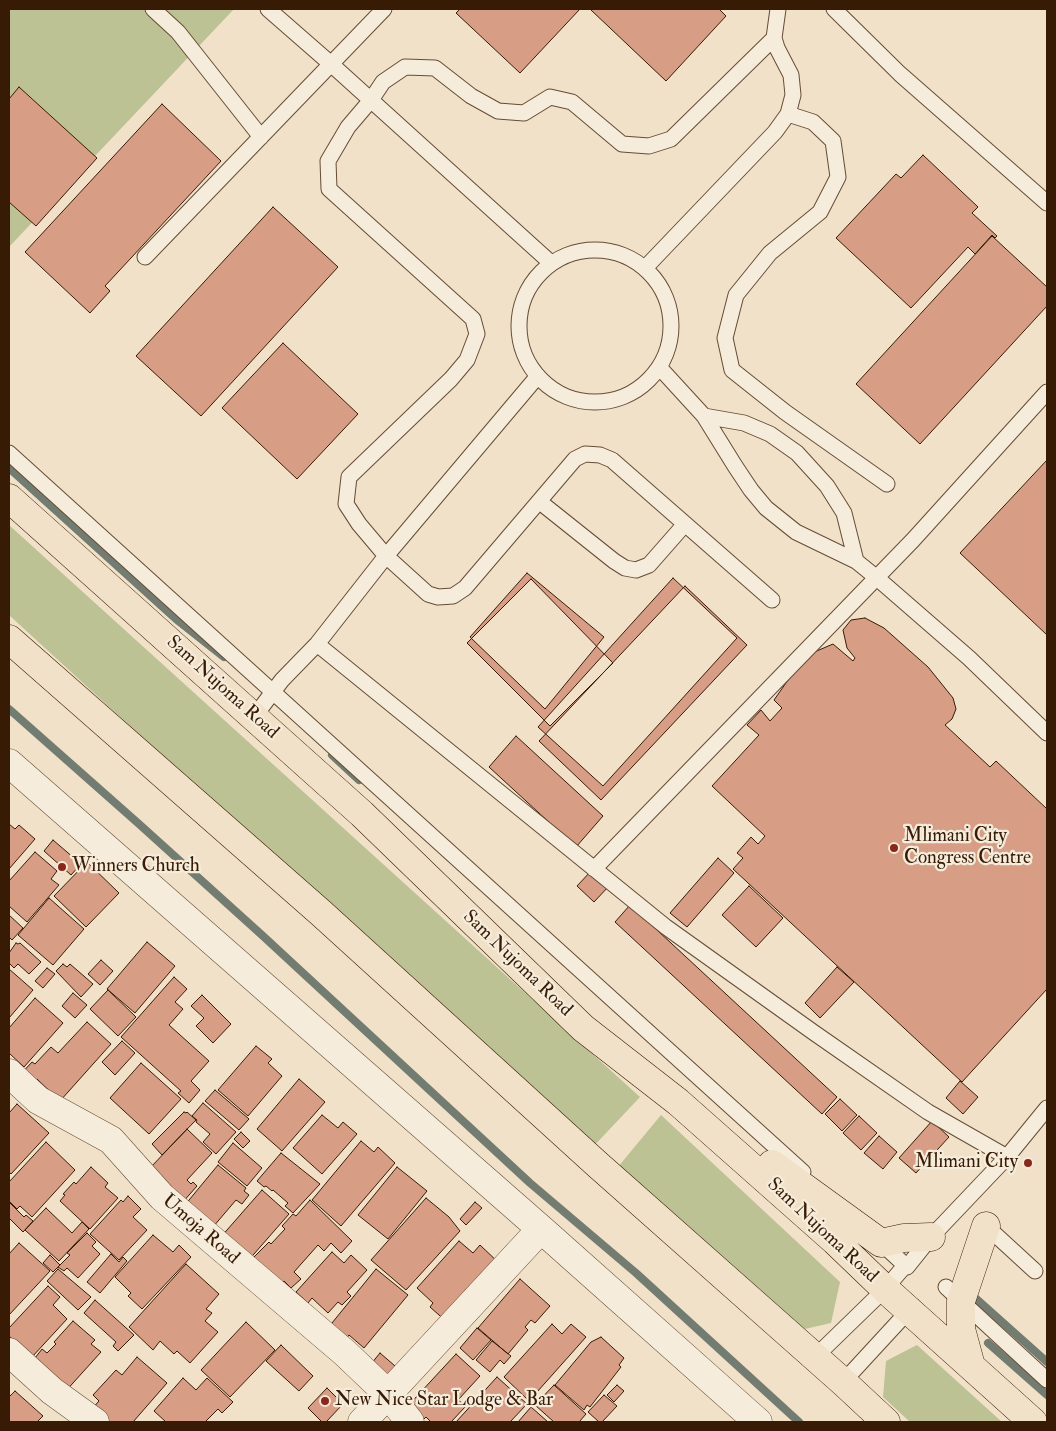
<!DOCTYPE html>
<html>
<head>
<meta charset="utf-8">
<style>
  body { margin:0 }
  #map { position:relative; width:1056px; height:1431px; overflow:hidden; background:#f0e1c8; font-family:"IM FELL Double Pica",serif }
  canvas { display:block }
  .frame { position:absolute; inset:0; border:10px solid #381b04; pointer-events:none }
</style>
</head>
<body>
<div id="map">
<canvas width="1056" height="1431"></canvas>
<div class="frame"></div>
</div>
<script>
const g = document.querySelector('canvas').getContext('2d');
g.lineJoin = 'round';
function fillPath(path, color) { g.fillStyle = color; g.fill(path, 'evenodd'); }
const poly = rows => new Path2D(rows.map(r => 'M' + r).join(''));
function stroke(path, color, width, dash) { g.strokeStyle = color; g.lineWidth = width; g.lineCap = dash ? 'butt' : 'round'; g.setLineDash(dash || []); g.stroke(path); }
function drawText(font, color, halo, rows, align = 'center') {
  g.font = font + ' "IM FELL Double Pica",serif'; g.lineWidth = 4.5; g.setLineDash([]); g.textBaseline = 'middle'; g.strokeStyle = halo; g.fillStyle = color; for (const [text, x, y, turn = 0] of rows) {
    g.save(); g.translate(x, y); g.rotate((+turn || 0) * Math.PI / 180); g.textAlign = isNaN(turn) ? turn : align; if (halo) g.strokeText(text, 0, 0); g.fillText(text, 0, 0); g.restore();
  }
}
fillPath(poly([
  [9,9,234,9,9,247],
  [9,525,640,1097,591,1149,9,615],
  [661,1115,840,1282,831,1323,796,1331,613,1173],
  [917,1345,1002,1422,910,1422,883,1397,886,1361]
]), '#bcc294');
stroke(poly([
  [9,468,176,619,224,657],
  [9,709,139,824,263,936,530,1183,636,1273,799,1422],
  [332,755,359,780],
  [972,1295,1047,1362],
  [988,1343,1047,1395]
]), '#737c71', 8);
const building = poly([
  [460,9,580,9,520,73,456,13,460,9],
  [592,9,719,9,726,16,666,81,591,10,592,9],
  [19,87,97,158,36,226,9,202,9,99,19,87],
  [162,104,221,161,105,286,110,291,90,313,25,252,162,104],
  [923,155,978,207,972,213,997,236,995,238,992,235,975,254,968,247,911,308,836,238,896,174,901,178,923,155],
  [273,207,338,267,201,416,136,356,273,207],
  [992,236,1047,287,1047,306,920,444,856,384,992,236],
  [283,343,358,414,297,479,222,408,283,343],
  [1047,460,1047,635,960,553,1047,460],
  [527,573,604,637,545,709,470,637,527,573],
  [673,578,737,638,603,786,538,727,673,578],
  [531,579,613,663,550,726,467,643,531,579],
  [685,586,747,645,601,800,539,741,685,586],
  [865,618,884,628,928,667,953,698,956,709,952,719,945,725,990,767,996,761,1047,809,1047,989,962,1082,733,869,743,858,737,853,751,837,758,844,765,836,712,786,759,735,747,725,761,710,770,721,782,708,774,700,793,673,812,653,833,644,853,661,855,658,847,648,843,630,851,620,865,618],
  [516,736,603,816,576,847,489,767,516,736],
  [9,824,15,829,19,825,35,839,9,869,9,824],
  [53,840,81,864,71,875,44,851,53,840],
  [35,852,57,871,51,879,59,885,27,922,9,906,9,881,35,852],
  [718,858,734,873,687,927,670,913,718,858],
  [87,862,119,893,86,927,54,896,87,862],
  [592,870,609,886,594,902,577,886,592,870],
  [749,886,783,918,756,947,722,915,749,886],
  [49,898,84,929,53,965,18,935,49,898],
  [630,905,837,1097,822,1114,615,922,630,905],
  [9,915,23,928,12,940,9,937,9,915],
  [147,942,175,966,135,1013,107,989,147,942],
  [16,943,18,944,20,943,41,962,29,974,18,964,14,968,9,963,9,953,16,943],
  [101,960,113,971,100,985,88,974,101,960],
  [63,964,67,967,70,964,93,984,81,997,56,971,63,964],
  [837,967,854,982,820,1018,805,1003,837,967],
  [47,968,55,974,43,988,35,981,47,968],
  [9,969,33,990,9,1018,9,969],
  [174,977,187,989,175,1002,183,1009,169,1025,209,1061,191,1081,200,1090,189,1103,178,1093,181,1091,121,1037,174,977],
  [108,990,136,1017,118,1036,90,1009,108,990],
  [73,993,87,1005,75,1018,62,1006,73,993],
  [202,995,231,1024,213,1043,196,1026,204,1018,191,1006,202,995],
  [35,998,63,1023,24,1067,9,1053,9,1028,35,998],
  [87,1022,111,1044,60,1101,37,1079,30,1086,19,1076,32,1062,35,1064,51,1047,58,1053,87,1022],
  [122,1041,135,1053,115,1075,102,1062,122,1041],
  [256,1046,272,1059,268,1063,282,1076,248,1116,218,1090,256,1046],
  [141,1063,181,1099,149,1134,110,1098,141,1063],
  [299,1079,325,1102,282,1151,257,1129,299,1079],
  [960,1081,978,1097,963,1114,946,1098,960,1081],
  [215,1090,249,1119,239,1130,205,1101,215,1090],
  [840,1099,857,1115,842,1131,825,1114,840,1099],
  [203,1103,236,1132,216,1154,203,1142,210,1134,196,1122,197,1120,192,1116,203,1103],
  [17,1104,49,1133,11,1174,9,1172,9,1113,17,1104],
  [184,1112,186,1113,187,1112,196,1120,162,1155,152,1144,184,1112],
  [322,1115,338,1128,343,1122,357,1134,322,1174,293,1148,322,1115],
  [859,1116,877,1133,861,1150,843,1133,859,1116],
  [932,1121,949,1137,916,1173,899,1158,932,1121],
  [187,1129,212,1153,187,1180,191,1184,193,1182,197,1186,182,1203,151,1167,187,1129],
  [241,1132,250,1141,243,1148,234,1139,241,1132],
  [879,1136,897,1152,883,1169,864,1153,879,1136],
  [361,1141,374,1152,378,1147,395,1163,341,1226,312,1200,361,1141],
  [46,1142,75,1170,32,1217,20,1206,17,1209,9,1201,9,1182,46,1142],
  [233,1143,262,1168,247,1186,218,1162,233,1143],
  [281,1153,320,1184,293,1213,285,1206,288,1203,273,1190,272,1191,266,1186,264,1187,257,1181,281,1153],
  [218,1165,246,1188,244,1191,249,1195,242,1204,236,1200,207,1234,180,1211,218,1165],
  [91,1167,108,1183,105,1187,118,1198,90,1229,60,1201,65,1195,63,1194,74,1182,76,1184,91,1167],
  [397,1167,427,1191,388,1239,358,1215,397,1167],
  [262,1190,289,1214,247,1262,220,1238,262,1190],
  [128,1196,141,1209,133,1217,147,1230,119,1260,90,1234,121,1200,123,1202,128,1196],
  [426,1198,449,1217,460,1231,406,1290,371,1260,426,1198],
  [310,1200,352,1241,341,1253,331,1243,324,1251,318,1245,294,1272,301,1279,291,1288,284,1281,271,1295,243,1268,269,1242,271,1244,285,1229,282,1226,293,1214,296,1216,310,1200],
  [9,1202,24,1217,26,1215,33,1221,23,1232,9,1218,9,1202],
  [475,1202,482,1208,466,1225,460,1219,475,1202],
  [46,1208,72,1233,82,1222,89,1229,59,1261,25,1230,46,1208],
  [87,1233,96,1242,92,1246,100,1254,78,1278,67,1268,64,1271,58,1267,70,1255,67,1253,87,1233],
  [153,1235,173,1252,179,1245,191,1257,142,1309,128,1296,131,1293,115,1277,153,1235],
  [459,1241,473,1253,480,1245,500,1264,448,1323,430,1307,433,1303,417,1288,459,1241],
  [19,1243,50,1271,9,1315,9,1254,19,1243],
  [332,1252,344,1263,351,1255,367,1270,347,1292,351,1296,342,1305,338,1302,328,1313,312,1298,308,1303,296,1292,332,1252],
  [111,1254,119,1262,123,1257,127,1261,100,1293,87,1282,111,1254],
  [50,1255,60,1265,53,1272,43,1263,50,1255],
  [186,1264,219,1294,206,1309,212,1313,205,1321,218,1332,190,1363,177,1351,174,1354,160,1341,153,1350,129,1327,186,1264],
  [58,1269,91,1297,78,1310,47,1281,58,1269],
  [376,1269,408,1295,364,1348,349,1335,339,1348,323,1334,376,1269],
  [520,1279,550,1306,535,1323,531,1320,525,1327,528,1330,508,1354,478,1328,520,1279],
  [48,1286,60,1297,53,1305,67,1319,32,1357,9,1336,9,1328,48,1286],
  [95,1300,134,1335,118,1351,113,1346,116,1342,84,1313,95,1300],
  [73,1321,95,1340,91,1344,101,1352,64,1393,35,1358,42,1349,47,1353,56,1344,54,1342,73,1321],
  [246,1322,275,1350,230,1397,201,1370,246,1322],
  [552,1324,562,1334,571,1324,586,1337,529,1401,504,1377,552,1324],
  [477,1328,491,1340,473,1360,460,1348,477,1328],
  [601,1337,624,1358,619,1365,621,1367,590,1407,587,1405,584,1410,555,1385,591,1342,601,1337],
  [492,1341,511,1356,504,1364,500,1360,490,1372,476,1360,492,1341],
  [281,1345,313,1376,299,1391,266,1361,281,1345],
  [380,1353,402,1372,388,1387,367,1369,380,1353],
  [456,1354,480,1376,458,1400,466,1406,451,1422,431,1422,426,1417,421,1422,406,1408,456,1354],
  [137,1357,167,1383,133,1422,103,1422,90,1411,99,1401,93,1395,116,1370,122,1375,137,1357],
  [497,1377,527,1404,510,1422,456,1422,497,1377],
  [183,1378,196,1390,207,1378,233,1402,222,1413,218,1409,205,1422,166,1422,154,1411,183,1378],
  [554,1385,586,1414,579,1422,554,1422,535,1405,554,1385],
  [617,1385,624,1391,614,1402,607,1395,617,1385],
  [327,1388,343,1404,326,1422,322,1422,308,1408,327,1388],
  [15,1391,43,1416,37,1422,9,1422,9,1397,15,1391],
  [604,1395,617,1406,602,1422,599,1422,588,1412,604,1395],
  [531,1407,548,1422,518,1422,531,1407]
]);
fillPath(building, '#d79d85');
stroke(building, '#381b04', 1);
const lane = poly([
  [153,9,178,32,261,137],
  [268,9,331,64,551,263],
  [834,9,900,74,1047,203],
  [788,114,813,122,833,141,838,177,820,212,770,253,736,295,725,338,732,370,785,412,887,484],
  '519 326a76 76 0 1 1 152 0a76 76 0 1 1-152 0Z',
  [145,257,384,9],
  [645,268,775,132,788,114,793,95,791,75,777,48,774,38,778,9],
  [660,368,704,416,735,466,751,490,766,508,796,532,856,561,877,578,969,658,1047,733],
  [704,416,744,423,770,434,797,453,827,486,844,513,856,561],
  [9,453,803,1172],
  [540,502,614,561,625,568,636,570,649,565,685,524],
  [772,600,612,460,600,455,585,454,575,459,465,588,453,596,438,597,428,594,386,556,359,524,346,504,349,477,451,379,467,360,477,334,473,319,329,189,328,161,348,127,371,100,383,82,405,67,435,68,471,96,498,111,524,113,550,97,572,102,622,144,649,146,671,139,774,38],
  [317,644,666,927,813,1032,928,1112,1007,1157],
  [254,717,282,680,317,644,386,556,537,377],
  [594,869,913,540,1047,392],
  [986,1226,1035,1271],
  [879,1241,907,1267],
  [946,1287,1047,1380],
  [815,1357,885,1289,903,1268,907,1267,931,1237,1007,1157,1047,1108],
  [843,1382,913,1306]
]);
const street = poly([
  [9,763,541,1229,758,1422],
  [9,1073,38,1100,111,1140,162,1197,345,1353,388,1394,410,1422],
  [9,1352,52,1391,95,1422],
  [362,1422,541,1229]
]);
const primary = poly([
  [9,498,362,814,583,1028,678,1102,835,1241,885,1289,1033,1422],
  [9,639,321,913,598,1165,843,1382,886,1422],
  [772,1164,881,1243,904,1238,931,1237],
  [971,1366,961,1329,961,1301,986,1226]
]);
stroke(lane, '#664c35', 17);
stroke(street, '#664c35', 29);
stroke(primary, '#381b04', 29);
stroke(lane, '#f5ecdb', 15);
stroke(street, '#f5ecdb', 28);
stroke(primary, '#f0e1c8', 28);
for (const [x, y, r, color] of [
  [894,848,5,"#8f2418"],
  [62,867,5,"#8f2418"],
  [1028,1163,5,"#8f2418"],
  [325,1401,5,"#8f2418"]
]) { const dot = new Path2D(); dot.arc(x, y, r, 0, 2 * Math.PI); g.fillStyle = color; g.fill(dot); stroke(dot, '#f5ecdb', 2); }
drawText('19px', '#381b04', '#f5ecdb', [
  ["Sam Nujoma Road",222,688,42],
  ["Sam Nujoma Road",517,964,44],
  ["Umoja Road",200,1230,41],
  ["Sam Nujoma Road",822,1231,43]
]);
drawText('19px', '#381b04', '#f5ecdb', [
  ["Mlimani City",904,837],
  ["Congress Centre",904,859],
  ["Winners Church",72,867],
  ["Mlimani City",1018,1163,"right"],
  ["New Nice Star Lodge & Bar",335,1401]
], 'left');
</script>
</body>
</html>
